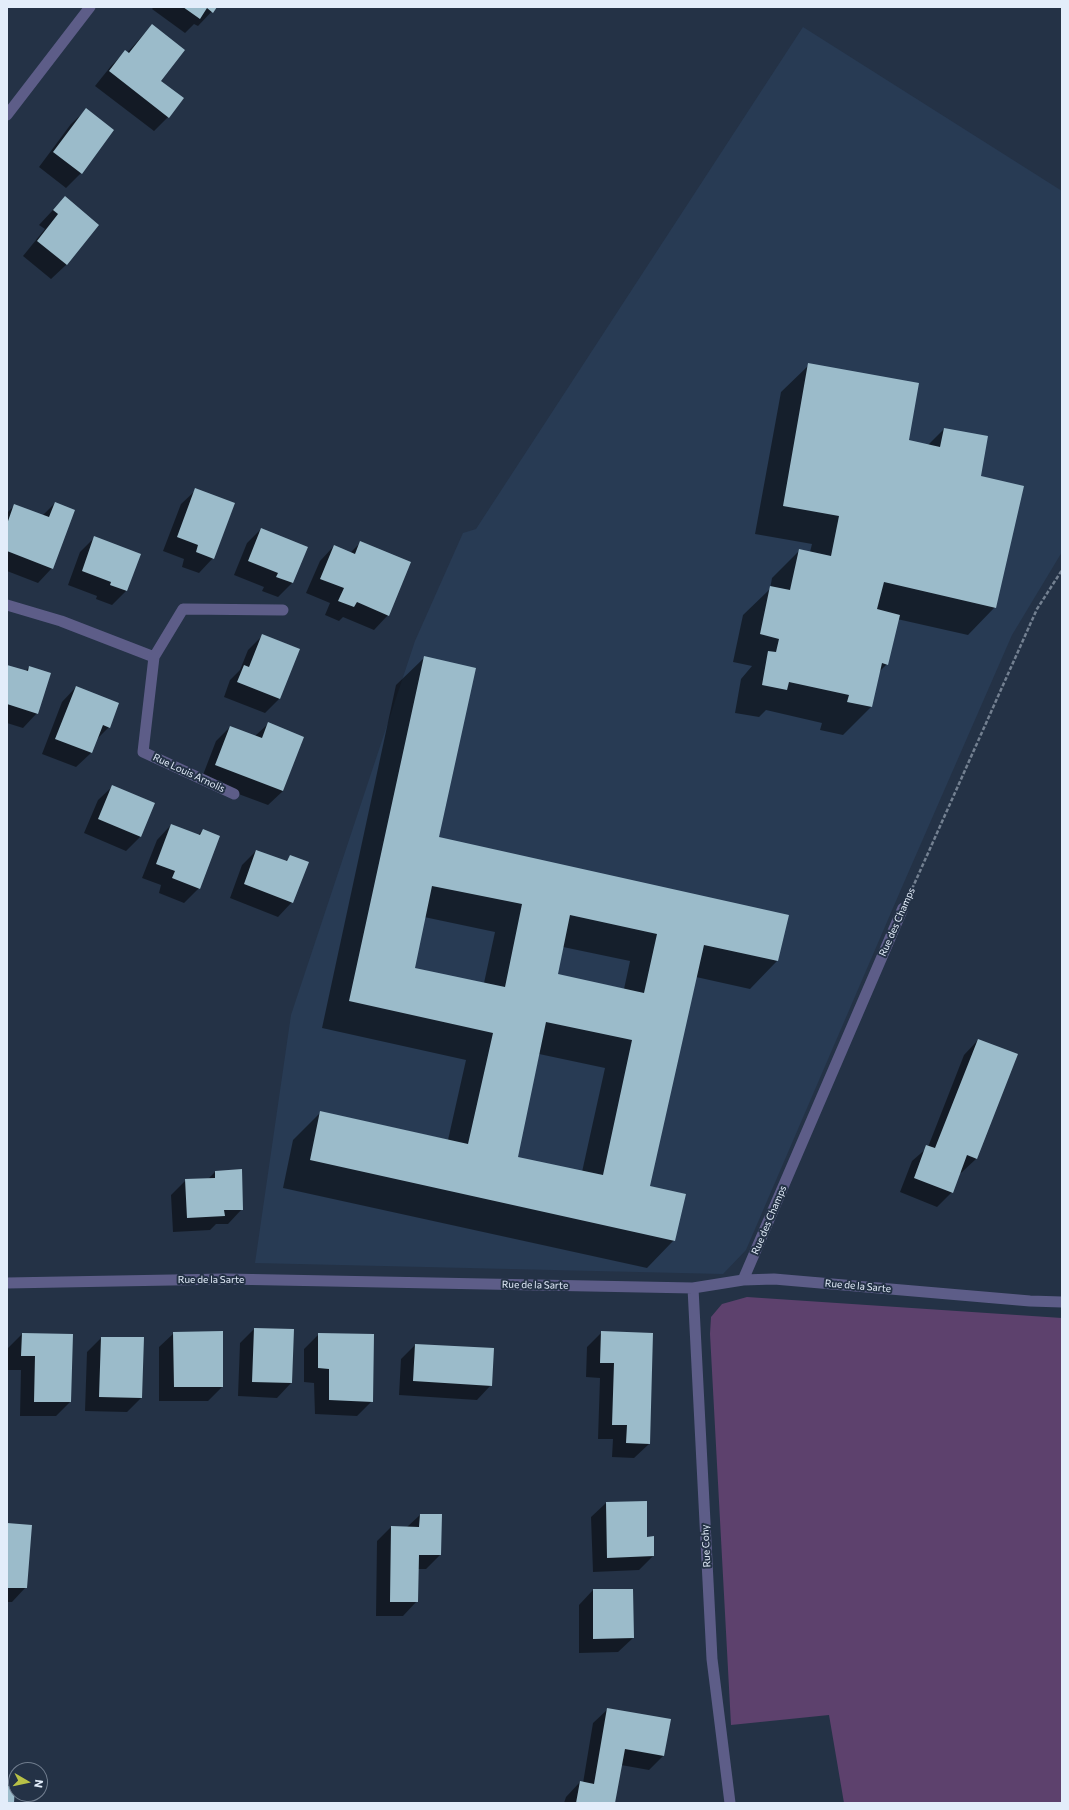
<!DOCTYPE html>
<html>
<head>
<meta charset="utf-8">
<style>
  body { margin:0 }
  #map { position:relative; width:1069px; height:1810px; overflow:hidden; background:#243246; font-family:Commissioner,sans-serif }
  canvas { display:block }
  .frame { position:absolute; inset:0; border:8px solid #e3edfa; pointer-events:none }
  .north { position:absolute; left:8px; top:1762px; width:40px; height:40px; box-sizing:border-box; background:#243246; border:1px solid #707d8e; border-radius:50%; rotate:99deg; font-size:11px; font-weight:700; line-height:16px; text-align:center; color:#e3edfa }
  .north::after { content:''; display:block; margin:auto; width:14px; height:18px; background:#b8c147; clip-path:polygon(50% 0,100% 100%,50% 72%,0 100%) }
</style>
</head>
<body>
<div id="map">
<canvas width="1069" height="1810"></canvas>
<div class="frame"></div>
<div class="north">N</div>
</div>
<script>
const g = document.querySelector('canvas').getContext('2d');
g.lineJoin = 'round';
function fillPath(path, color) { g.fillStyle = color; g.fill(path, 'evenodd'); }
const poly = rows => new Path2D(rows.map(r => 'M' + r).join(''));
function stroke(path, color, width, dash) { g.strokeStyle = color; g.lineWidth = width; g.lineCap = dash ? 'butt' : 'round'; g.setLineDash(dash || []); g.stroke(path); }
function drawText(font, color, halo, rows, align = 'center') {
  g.font = font + ' Commissioner,sans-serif'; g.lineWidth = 4; g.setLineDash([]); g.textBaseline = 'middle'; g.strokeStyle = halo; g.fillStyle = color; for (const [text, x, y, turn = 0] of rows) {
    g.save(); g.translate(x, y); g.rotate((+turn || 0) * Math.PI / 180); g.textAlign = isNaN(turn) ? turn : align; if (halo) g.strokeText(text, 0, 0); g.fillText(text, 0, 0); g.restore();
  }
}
fillPath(poly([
  [803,27,1062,191,1062,552,1012,635,902,887,746,1250,723,1274,255,1263,291,1015,415,641,463,533,476,529]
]), '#283b54');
fillPath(poly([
  [747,1297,1062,1318,1062,1803,844,1803,829,1715,731,1725,710,1334,711,1317,722,1304]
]), '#5d416d');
fillPath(poly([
  [154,7,216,7,198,26,194,24,185,33,152,9],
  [152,25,160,81,168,117,154,131,95,86,111,66,125,52,127,53],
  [86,110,113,130,81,173,66,188,39,167,71,124],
  [65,197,98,225,66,265,51,279,23,256,45,229,39,225],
  [809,365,908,441,928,445,944,429,980,477,995,607,968,635,897,619,887,664,879,672,871,707,843,735,820,730,822,723,766,710,759,717,735,713,741,679,752,666,733,662,743,615,770,589,772,578,800,550,810,552,812,544,755,534,781,392],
  [196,490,213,558,199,573,182,567,184,559,163,551,181,504],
  [55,503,52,568,38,583,7,571,7,513,15,505,42,516],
  [261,529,306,547,292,583,278,597,262,591,264,587,234,575,247,543],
  [95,537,140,555,126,591,112,605,96,599,97,596,68,585,80,552],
  [361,542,388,615,374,630,343,617,339,621,325,615,330,603,306,593,320,561,334,546,350,553],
  [263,635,299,649,279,699,265,713,224,697,230,680,240,670,248,650],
  [424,658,438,838,777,961,750,989,696,977,649,1187,674,1240,647,1268,283,1188,293,1140,321,1112,448,1140,466,1060,322,1028,396,685],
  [424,917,495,932,484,983,414,969],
  [563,947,630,961,624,989,557,975],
  [539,1054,605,1068,582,1172,516,1158],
  [7,666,25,672,29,667,37,713,23,728,7,723],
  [76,687,109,727,95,741,91,753,76,767,42,754,62,702],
  [268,724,303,737,283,791,268,805,201,780,216,741,230,727,255,736],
  [113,786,154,803,140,837,126,851,84,833,98,800],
  [171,825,198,835,203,830,199,888,184,903,159,893,161,885,142,878,157,840],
  [256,851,285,862,290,857,292,902,278,917,230,898,242,865],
  [978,1040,1017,1055,976,1159,961,1173,959,1172,952,1192,937,1207,900,1192,912,1161,928,1147,964,1055],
  [215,1172,242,1209,228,1224,216,1224,210,1230,173,1232,171,1195,186,1180,208,1179],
  [254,1329,293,1330,291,1383,277,1398,238,1396,240,1343],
  [602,1332,649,1444,634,1458,612,1457,613,1439,598,1439,600,1378,586,1377,587,1347],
  [174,1333,222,1387,208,1401,159,1401,159,1347],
  [22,1334,70,1402,56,1416,20,1416,21,1370,7,1370,8,1348],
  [319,1334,372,1401,357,1416,315,1414,314,1383,304,1382,304,1349],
  [101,1338,141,1398,127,1412,85,1411,87,1352],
  [415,1345,491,1385,477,1400,399,1395,401,1359],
  [646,1502,646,1538,653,1556,639,1570,593,1572,591,1517,606,1503],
  [420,1515,440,1555,426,1569,418,1569,417,1601,403,1616,376,1616,377,1541,391,1527,407,1527],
  [7,1524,26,1587,12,1602,7,1602],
  [593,1590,633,1638,618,1652,579,1653,579,1605],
  [608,1709,664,1755,649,1770,621,1765,614,1803,564,1803,566,1797,580,1782,583,1783,593,1723]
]), '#0007');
fillPath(poly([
  [183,7,217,7,213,13,207,8,200,19],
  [152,24,185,50,161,81,184,98,169,118,109,71,125,50,129,53],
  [86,108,114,130,82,174,53,152],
  [65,196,99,225,67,265,37,241,58,214,53,210],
  [808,363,919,383,909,440,940,447,944,428,988,436,981,476,1024,486,996,608,884,582,877,609,900,615,888,665,882,663,872,707,847,702,849,695,789,682,787,690,762,685,768,651,776,652,779,639,760,634,770,586,790,590,799,549,831,556,839,516,783,506],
  [195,488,235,503,214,559,196,552,198,545,177,537],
  [55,502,75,510,53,569,7,551,7,524,14,504,49,517],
  [261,528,308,547,293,583,276,577,278,573,248,561],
  [94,536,141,554,127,591,110,585,111,582,82,571],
  [360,541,411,562,389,616,357,602,354,607,338,601,344,588,320,579,334,545,355,554],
  [262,634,300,649,280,699,237,682,244,665,249,667],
  [424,656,476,668,439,837,789,915,778,961,704,945,650,1186,686,1194,675,1241,310,1160,320,1111,468,1144,493,1033,349,1001],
  [432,886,522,904,505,987,415,968],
  [570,915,657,934,644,993,558,974],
  [546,1022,632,1040,603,1175,518,1157],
  [7,665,28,671,29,666,51,673,38,714,7,704],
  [76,686,119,703,110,728,103,725,92,753,55,739],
  [268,722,304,737,283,791,215,765,230,726,262,738],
  [112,785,155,803,141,837,98,819],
  [171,824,200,835,203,829,220,836,200,889,172,878,175,871,156,864],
  [256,850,287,861,290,855,309,862,293,903,244,884],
  [978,1039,1018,1054,977,1159,967,1155,953,1193,914,1178,926,1145,935,1148],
  [242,1169,243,1210,224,1210,225,1216,187,1218,185,1179,215,1178,215,1171],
  [254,1328,294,1329,292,1383,252,1382],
  [223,1331,223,1387,174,1387,173,1332],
  [601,1331,653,1333,650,1444,626,1443,627,1425,612,1425,614,1363,600,1363],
  [22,1333,73,1334,71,1402,34,1402,35,1356,21,1356],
  [318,1333,374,1334,373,1402,329,1400,329,1369,318,1368],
  [101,1337,144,1337,142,1398,99,1397],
  [415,1344,494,1348,492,1386,413,1381],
  [647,1501,647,1537,654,1536,654,1556,607,1558,606,1502],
  [420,1514,442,1514,441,1555,419,1555,418,1602,390,1602,391,1526,419,1527],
  [7,1523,32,1525,27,1588,7,1588],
  [593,1589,633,1589,634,1638,593,1639],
  [607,1708,671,1719,664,1756,625,1749,615,1803,576,1803,580,1781,594,1784],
  [7,1786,15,1786,14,1803,7,1803]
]), '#9bbbca');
stroke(poly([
  [912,889,1037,609,1062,570]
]), '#738091', 2.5, [4, 2]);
stroke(poly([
  [7,605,61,621,154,657],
  [234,794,143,752,154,657,183,609,283,610],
  [743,1280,903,908],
  [7,1283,226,1279,693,1288,743,1280,774,1279,1030,1301,1062,1302],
  [693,1288,712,1659,730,1803]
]), '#5d5d88', 11);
stroke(poly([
  [7,115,90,7]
]), '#5d5d88', 11);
drawText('10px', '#e3edfa', '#243246', [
  ["Rue Louis Arnolis",189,773,25],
  ["Rue des Champs",897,922,-66],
  ["Rue des Champs",769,1220,-67],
  ["Rue de la Sarte",211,1280],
  ["Rue de la Sarte",535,1285,1],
  ["Rue de la Sarte",858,1286,5],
  ["Rue Cohy",706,1546,-93]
]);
</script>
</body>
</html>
